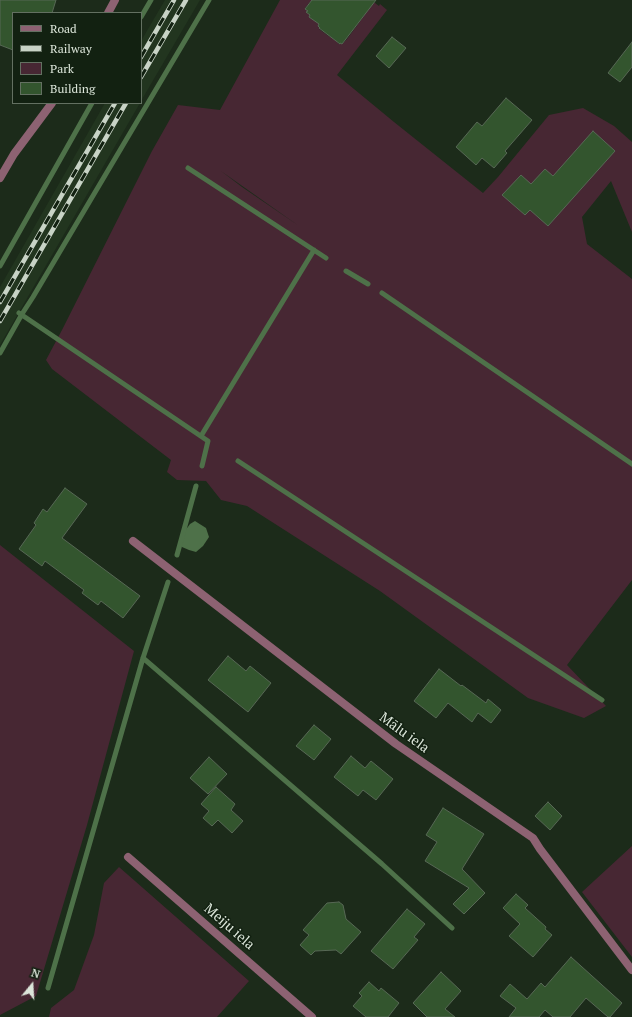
<!DOCTYPE html>
<html>
<head>
<meta charset="utf-8">
<style>
  body { margin:0 }
  #map { position:relative; width:632px; height:1017px; overflow:hidden; background:#1c2b1a; font-family:"PT Serif",serif }
  canvas { display:block }
  .legend { position:absolute; left:12px; top:12px; width:130px; height:92px; box-sizing:border-box; background:#122111; border:1px solid #637061; margin:0; padding:5px 7px; list-style:none; font-size:12px; color:#dce6da }
  .legend li { display:flex; align-items:center; gap:8px; height:20px }
  .legend b { width:20px; border:1px solid #637061 }
  .north { position:absolute; left:12px; top:965px; width:40px; height:40px; -webkit-text-stroke:3px #122111; paint-order:stroke; rotate:18deg; font-size:11px; font-weight:700; line-height:16px; text-align:center; color:#dce6da }
  .north::after { content:''; display:block; margin:auto; width:14px; height:18px; background:#dce6da; clip-path:polygon(50% 0,100% 100%,50% 72%,0 100%) }
</style>
</head>
<body>
<div id="map">
<canvas width="632" height="1017"></canvas>
<ul class="legend">
<li><b style="height:5px;background:#8d6272"></b>Road</li>
<li><b style="height:5px;background:#c8d3c6"></b>Railway</li>
<li><b style="height:11px;background:#472733"></b>Park</li>
<li><b style="height:11px;background:#33552e"></b>Building</li>
</ul>
<div class="north">N</div>
</div>
<script>
const g = document.querySelector('canvas').getContext('2d');
g.lineJoin = 'round';
function fillPath(path, color) { g.fillStyle = color; g.fill(path, 'evenodd'); }
const poly = rows => new Path2D(rows.map(r => 'M' + r).join(''));
function stroke(path, color, width, dash) { g.strokeStyle = color; g.lineWidth = width; g.lineCap = dash ? 'butt' : 'round'; g.setLineDash(dash || []); g.stroke(path); }
function drawText(font, color, halo, rows, align = 'center') {
  g.font = font + ' "PT Serif",serif'; g.lineWidth = 3; g.setLineDash([]); g.textBaseline = 'middle'; g.strokeStyle = halo; g.fillStyle = color; for (const [text, x, y, turn = 0] of rows) {
    g.save(); g.translate(x, y); g.rotate((+turn || 0) * Math.PI / 180); g.textAlign = isNaN(turn) ? turn : align; if (halo) g.strokeText(text, 0, 0); g.fillText(text, 0, 0); g.restore();
  }
}
fillPath(poly([
  [165,0,200,0,141,101,141,41],
  [105,103,140,103,0,345,0,287]
]), '#22351f');
fillPath(poly([
  [280,0,312,0,305,8,308,11,306,12,322,21,318,26,320,28,319,29,330,37,331,36,339,44,340,43,342,44,347,39,364,16,354,8,371,0,379,6,380,4,387,10,337,75,394,122,483,193,498,177,549,115,583,108,614,126,632,142,632,232,611,181,582,217,587,244,632,279,632,580,567,665,606,706,584,718,528,698,380,591,247,506,221,500,206,481,177,480,167,472,171,460,52,369,46,360,62,330,152,151,178,105,220,110],
  [221,171,299,226,242,187],
  [0,545,134,651,87,825,36,996,0,1015],
  [632,846,632,957,582,892],
  [119,867,249,981,217,1017,49,1017,51,1008,74,990,94,935,104,883]
]), '#472733');
fillPath(poly([
  [195,521,206,528,209,537,203,546,196,552,189,550,182,547,179,539,190,524]
]), '#4e7149');
stroke(poly([
  [141,17,151,0],
  [188,168,326,258],
  [0,266,92,103],
  [346,271,368,284],
  [382,293,632,464],
  [19,313,208,441,202,466],
  [0,353,22,314,33,297,209,0],
  [201,436,314,250],
  [238,461,602,700],
  [177,555,196,486],
  [143,658,382,864,452,928],
  [48,988,143,658,168,582]
]), '#4e7149', 5);
const building = poly([
  [0,0,56,0,52,13,13,13,13,50,0,45,0,0],
  [312,0,376,0,342,44,340,43,340,44,319,28,320,28,318,26,319,24,309,17,310,15,306,12,308,11,305,9,312,0],
  [392,37,406,48,389,68,376,56,392,37],
  [632,42,632,67,620,82,608,73,632,42],
  [506,98,532,120,505,151,507,153,494,168,482,158,476,165,456,147,477,122,482,126,506,98],
  [593,131,615,151,548,226,530,210,525,215,502,195,521,175,531,184,545,169,553,176,593,131],
  [65,488,87,504,62,538,140,596,123,618,101,601,98,605,82,593,84,590,45,561,42,566,19,549,36,525,34,523,43,509,47,512,65,488],
  [228,656,246,671,250,666,271,683,248,712,208,680,228,656],
  [439,669,461,686,462,685,486,703,488,699,501,710,491,723,478,713,472,722,448,703,436,718,414,701,439,669],
  [314,725,331,739,314,760,296,746,314,725],
  [351,756,365,768,371,761,393,779,376,800,363,790,358,796,334,777,351,756],
  [209,757,227,774,208,794,190,778,209,757],
  [216,787,235,804,231,810,243,821,232,833,218,820,212,826,203,818,209,811,201,804,216,787],
  [548,802,562,816,550,830,535,816,548,802],
  [443,808,484,834,462,869,485,893,464,914,453,904,469,888,425,861,437,842,426,835,443,808],
  [516,894,528,905,525,908,546,927,545,929,552,935,533,957,509,936,520,924,503,908,516,894],
  [339,902,343,905,346,919,361,932,341,954,336,950,315,951,311,955,300,945,309,935,303,930,327,903,339,902],
  [407,909,425,924,414,937,418,940,393,969,371,951,407,909],
  [571,957,622,1003,610,1017,608,1017,586,998,570,1017,553,1017,545,1010,539,1017,509,1017,516,1008,500,996,510,984,527,999,541,983,545,987,571,957],
  [441,972,461,991,445,1009,455,1017,427,1017,413,1003,441,972],
  [369,982,379,991,381,988,399,1003,388,1017,366,1017,353,1006,362,996,359,993,369,982]
]);
fillPath(building, '#33552e');
stroke(building, '#576855', 1);
stroke(poly([
  [108,13,115,0],
  [0,178,14,154,52,103],
  [133,541,396,744,533,838,540,849,632,970],
  [128,857,312,1017]
]), '#8d6272', 8);
const rail = poly([
  [141,57,174,0],
  [141,77,186,0],
  [0,302,115,103],
  [0,321,126,103]
]);
stroke(rail, '#c8d3c6', 4.5);
stroke(rail, '#122111', 3, [9]);
drawText('14px', '#dce6da', '#122111', [
  ["Mālu iela",404,733,36],
  ["Meiju iela",229,927,41]
]);
</script>
</body>
</html>
